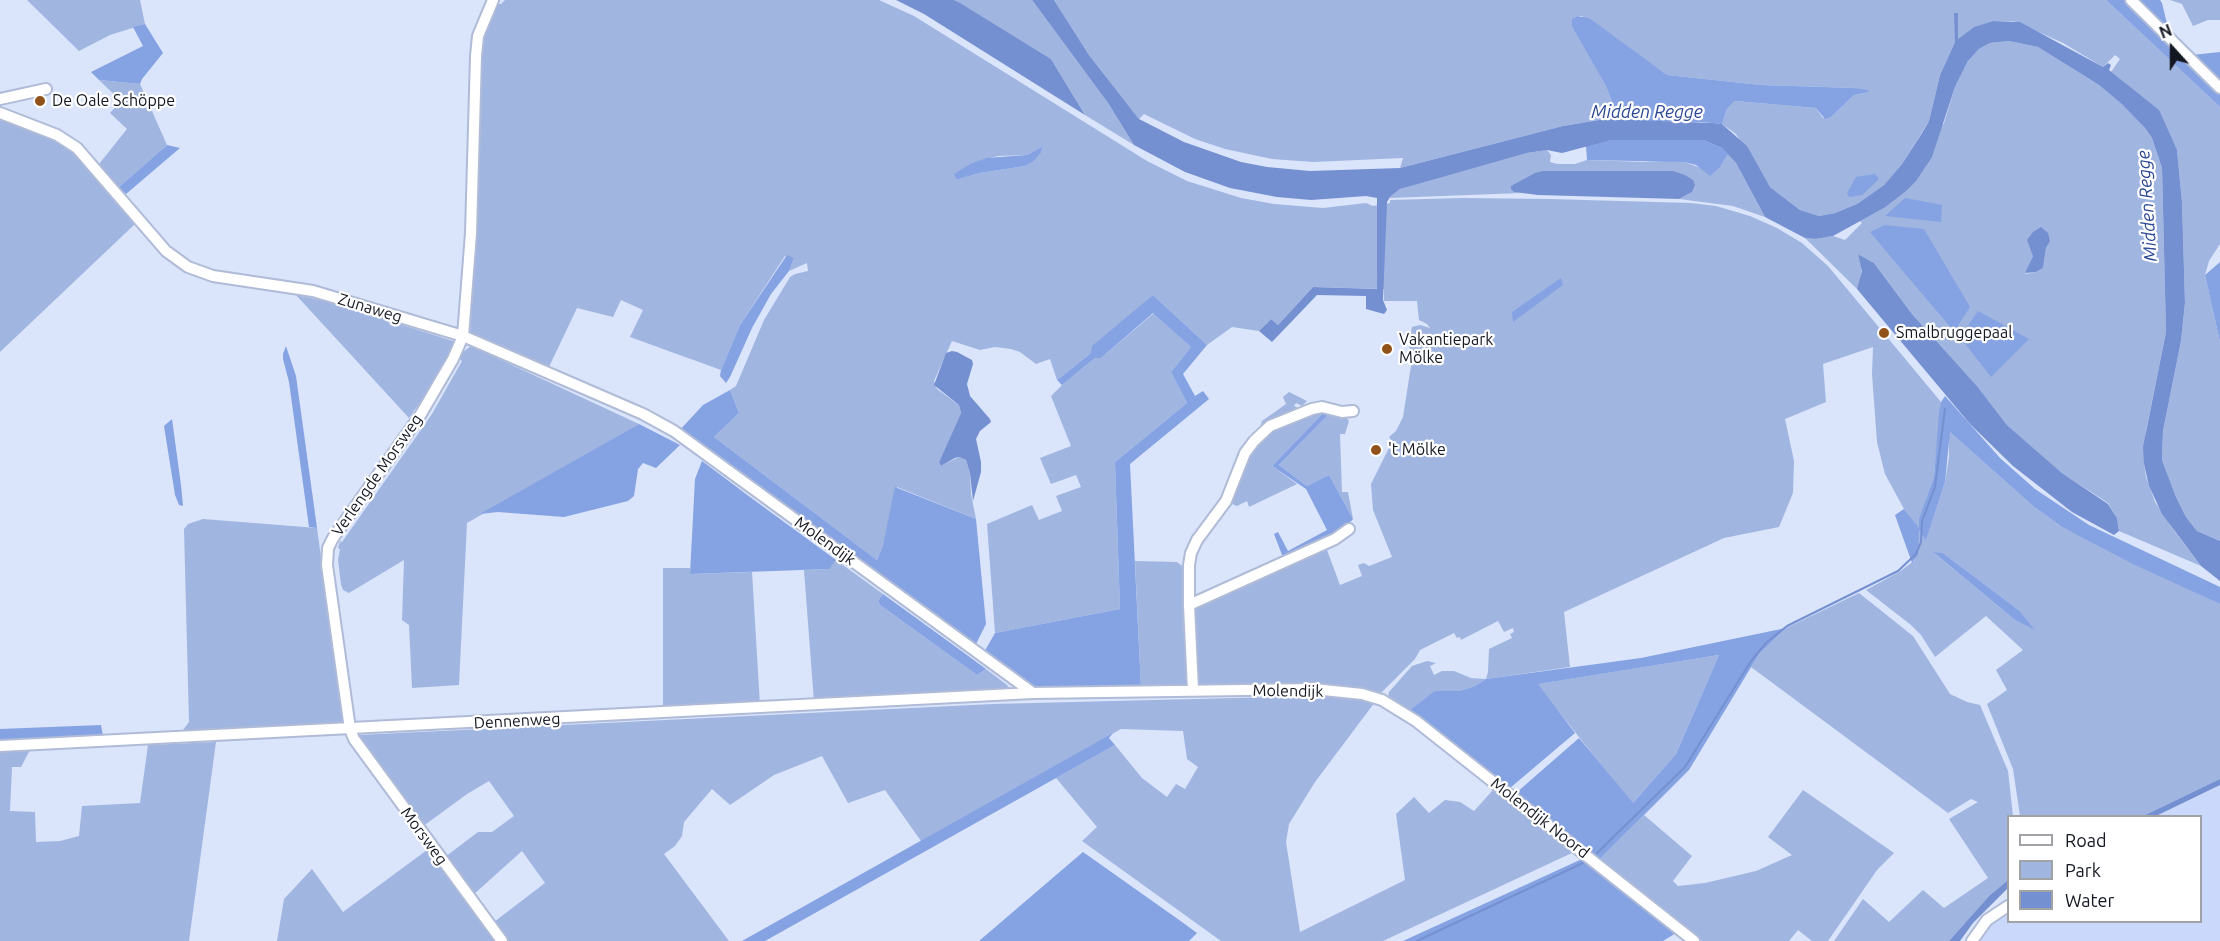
<!DOCTYPE html>
<html>
<head>
<meta charset="utf-8">
<style>
  body { margin:0 }
  #map { position:relative; width:2220px; height:941px; overflow:hidden; background:#dae4fb; font-family:Ubuntu,sans-serif }
  canvas { display:block }
  .legend { position:absolute; left:2007px; top:815px; width:195px; height:108px; box-sizing:border-box; background:#fff; border:2px solid #a1a2a6; margin:0; padding:8px 10px; list-style:none; font-size:18px; color:#131721 }
  .legend li { display:flex; align-items:center; gap:12px; height:30px }
  .legend b { width:30px; border:2px solid #a1a2a6 }
  .north { position:absolute; left:2142px; top:18px; width:60px; height:60px; -webkit-text-stroke:4px #fff; paint-order:stroke; rotate:339deg; font-size:16px; font-weight:700; line-height:24px; text-align:center; color:#131721 }
  .north::after { content:''; display:block; margin:auto; width:21px; height:27px; background:#131721; clip-path:polygon(50% 0,100% 100%,50% 72%,0 100%) }
</style>
</head>
<body>
<div id="map">
<canvas width="2220" height="941"></canvas>
<ul class="legend">
<li><b style="height:8px;background:#fff"></b>Road</li>
<li><b style="height:16px;background:#a1b5e1"></b>Park</li>
<li><b style="height:16px;background:#7590d1"></b>Water</li>
</ul>
<div class="north">N</div>
</div>
<script>
const g = document.querySelector('canvas').getContext('2d');
g.lineJoin = 'round';
function fillPath(path, color) { g.fillStyle = color; g.fill(path, 'evenodd'); }
const poly = rows => new Path2D(rows.map(r => 'M' + r).join(''));
function stroke(path, color, width, dash) { g.strokeStyle = color; g.lineWidth = width; g.lineCap = dash ? 'butt' : 'round'; g.setLineDash(dash || []); g.stroke(path); }
function drawText(font, color, halo, rows, align = 'center') {
  g.font = font + ' Ubuntu,sans-serif'; g.lineWidth = 4.5; g.setLineDash([]); g.textBaseline = 'middle'; g.strokeStyle = halo; g.fillStyle = color; for (const [text, x, y, turn = 0] of rows) {
    g.save(); g.translate(x, y); g.rotate((+turn || 0) * Math.PI / 180); g.textAlign = isNaN(turn) ? turn : align; if (halo) g.strokeText(text, 0, 0); g.fillText(text, 0, 0); g.restore();
  }
}
fillPath(poly([
  [2220,777,2220,941,1976,941,1992,919,2008,911,2008,922,2200,922,2200,816,2149,816]
]), '#c9d8fb');
fillPath(poly([
  [27,0,140,0,145,24,110,35,79,51],
  [505,0,879,0,914,16,1147,161,1187,181,1241,198,1274,204,1323,208,1366,203,1373,206,1390,203,1390,200,1462,198,1549,199,1691,203,1716,206,1750,216,1777,228,1802,243,1828,266,1941,402,1934,477,1925,503,1926,539,1945,482,1949,457,1949,431,2033,506,2062,527,2220,604,2220,779,2143,816,2020,816,2013,769,1987,704,2007,690,1996,670,2023,650,1986,616,1935,657,1921,635,1911,625,1866,590,1899,572,1915,560,1919,529,1904,509,1885,474,1877,442,1872,374,1873,347,1823,364,1826,402,1785,419,1794,461,1793,493,1779,527,1724,538,1564,612,1570,667,1486,679,1475,686,1459,691,1448,691,1421,702,1410,710,1388,697,1389,692,1412,666,1427,661,1436,663,1430,666,1434,675,1442,671,1454,671,1471,678,1486,679,1488,672,1489,649,1512,638,1510,634,1514,632,1513,628,1504,632,1498,621,1461,640,1460,637,1457,638,1454,633,1420,650,1415,659,1380,694,1351,687,1328,685,1201,687,1196,680,1193,610,1198,604,1327,550,1340,585,1362,576,1358,565,1364,563,1369,566,1392,557,1373,510,1371,484,1392,442,1389,437,1396,431,1403,417,1411,366,1409,343,1412,327,1420,325,1430,328,1427,324,1419,320,1417,301,1384,301,1384,289,1313,287,1278,325,1271,319,1259,331,1232,327,1207,345,1153,295,1091,353,1057,380,1050,359,1036,364,1020,352,1011,349,995,347,980,350,952,341,934,381,937,389,959,405,961,413,939,462,941,466,959,457,966,460,970,473,971,494,976,519,897,487,883,545,877,560,714,437,739,413,730,390,736,386,764,320,790,277,795,274,808,271,807,263,789,271,794,258,785,256,740,325,721,370,630,337,643,310,621,300,613,317,577,308,547,371,470,335,476,244,479,157,477,73,479,47,494,4,501,4],
  [1043,146,1041,153,1033,162,1025,166,980,173,959,179,972,163,998,156,1027,155],
  [1934,553,1951,559,2020,611,2034,629,2015,620],
  [954,0,1032,0,1108,103,1134,145,1085,115,1051,59],
  [1054,0,2106,0,2220,107,2220,244,2209,261,2205,275,2220,342,2220,541,2197,531,2186,517,2176,497,2162,460,2163,431,2181,341,2185,303,2182,202,2177,150,2125,83,2111,72,2120,59,2115,55,2103,67,2063,43,2014,21,1993,21,1975,27,1958,39,1958,13,1955,42,1940,75,1929,121,1902,164,1884,185,1857,204,1835,213,1819,216,1800,210,1770,187,1736,134,1722,124,1727,109,1735,101,1816,108,1823,118,1831,117,1854,95,1869,92,1855,88,1761,85,1667,75,1582,16,1577,16,1572,19,1606,86,1619,121,1605,119,1563,126,1400,168,1403,158,1313,162,1272,159,1225,149,1195,139,1144,114,1139,119,1089,55],
  [2170,0,2220,0,2220,20,2208,20,2193,26,2182,4],
  [2009,41,2038,47,2099,85,2123,104,2145,128,2152,138,2162,168,2166,332,2146,431,2144,464,2146,477,2155,502,2175,532,2201,566,2119,531,2117,518,2108,503,2062,473,2007,425,1977,386,1912,314,1874,263,1858,254,1862,268,1860,281,1857,289,1805,238,1816,239,1833,236,1845,240,1862,223,1860,221,1884,208,1944,123,1955,87,1968,61,1979,49,1990,43],
  [1884,225,1954,332,1871,232],
  [2050,240,2046,248,2043,268,2036,272,2025,274,2033,256],
  [99,80,140,84,167,145,119,187,99,164,127,129,110,113,121,101],
  [0,117,53,139,75,153,135,224,0,352],
  [1547,150,1551,155,1550,162,1557,164,1575,164,1587,160,1644,162,1666,161,1684,162,1704,169,1720,167,1728,154,1736,163,1765,217,1733,206,1679,199,1692,192,1514,192,1522,193,1389,198,1400,189,1416,184,1527,153],
  [296,295,326,301,456,342,431,387,409,418],
  [1154,313,1191,347,1171,372,1187,403,1115,462,1120,609,995,633,987,524,1032,505,1039,520,1062,511,1056,496,1081,487,1076,475,1051,484,1040,458,1071,446,1051,396,1062,385,1095,358,1101,358],
  [471,346,639,424,467,523,459,685,412,688,409,625,402,620,404,560,349,593,343,590,341,585,338,560,340,549,338,548,340,541,342,542,432,414,462,361,460,359,463,352],
  [1289,392,1307,401,1302,406,1296,403,1294,406,1300,409,1259,431,1262,421,1286,404,1283,397],
  [1312,411,1325,411,1272,466,1297,484,1249,507,1247,501,1237,506,1232,504,1236,486,1248,456,1265,433],
  [1331,412,1345,416,1349,421,1345,434,1340,434,1342,492,1348,492,1353,519,1329,475,1307,486,1279,465],
  [203,519,317,528,343,717,341,726,180,734,189,722,184,529,188,524],
  [836,560,883,594,878,601,880,605,977,675,986,669,1007,685,1012,692,814,702,804,570,828,569],
  [1135,561,1177,562,1185,568,1190,682,1187,685,1141,688],
  [663,568,690,568,690,574,752,572,760,705,663,710],
  [1859,593,1913,636,1950,694,1967,702,1980,705,2008,771,2013,816,2008,816,2008,880,1989,896,1949,941,1834,941,1863,899,1889,922,1923,890,1944,908,1988,878,1949,819,1978,802,1971,799,1948,813,1751,667,1759,654,1786,628],
  [1719,655,1676,754,1632,804,1537,684],
  [1275,697,1343,697,1375,702,1315,782,1289,824,1286,842,1300,932,1405,880,1396,814,1414,797,1429,813,1445,800,1460,802,1474,811,1494,789,1574,852,1383,941,1221,941,1082,841,1097,827,1056,778,1115,745,1142,778,1167,797,1176,784,1185,789,1198,767,1187,759,1183,731,1121,729,921,841,885,790,848,803,822,756,774,775,730,805,712,789,684,822,682,836,675,846,664,854,729,941,508,941,494,922,545,883,522,851,473,895,445,857,478,832,492,832,514,816,489,781,467,794,422,827,360,742,359,735,993,704],
  [216,742,189,941,0,941,0,752,30,750,21,767,12,767,10,811,35,812,36,842,60,841,79,836,82,806,140,803,148,745],
  [1803,790,1894,853,1877,870,1828,941,1812,941,1798,930,1789,941,1702,941,1599,860,1644,815,1692,856,1673,881,1678,886,1705,883,1756,871,1792,855,1768,837],
  [427,850,496,941,277,941,284,899,312,869,343,912]
]), '#a1b5e1');
fillPath(poly([
  [2106,0,2124,0,2220,95,2220,107],
  [2138,0,2160,0,2162,3,2169,32],
  [1577,16,1589,18,1667,75,1761,85,1855,88,1868,90,1869,92,1854,95,1831,117,1825,119,1816,108,1735,101,1727,109,1722,124,1702,122,1619,121,1606,86,1572,26,1572,19],
  [145,24,163,53,142,79,140,84,99,80,91,72,143,46,133,27],
  [2220,52,2220,83,2192,55],
  [1672,139,1703,140,1722,148,1728,154,1720,167,1710,176,1696,165,1684,162,1587,160,1586,146,1593,143,1611,140],
  [167,145,180,148,126,194,119,187],
  [1043,146,1041,153,1033,162,1025,166,980,173,959,179,956,179,954,174,972,163,987,158,1027,155],
  [1875,174,1879,179,1862,195,1849,197,1847,193,1856,177],
  [1905,198,1942,205,1941,222,1885,216],
  [1884,225,1924,229,1970,307,1954,332,1870,232],
  [787,255,794,258,789,271,771,294,752,328,730,377,726,383,720,376,721,370,740,325],
  [2220,262,2220,342,2205,275],
  [1561,278,1563,285,1513,322,1512,312],
  [1153,295,1207,345,1183,374,1195,396,1203,391,1209,399,1130,464,1141,688,1042,691,1032,688,983,654,995,633,1120,609,1115,462,1187,403,1171,372,1191,347,1153,313,1101,358,1095,358,1062,385,1057,380,1091,353,1092,346],
  [1978,311,2029,339,1991,377,1960,337],
  [286,346,296,376,317,528,309,527,289,382,283,359,283,354],
  [730,390,739,413,714,437,877,560,883,545,895,487,976,519,986,624,974,648,678,432,703,405],
  [1945,396,2000,458,2035,489,2089,525,2220,587,2220,604,2133,564,2062,527,2033,506,1950,432,1945,482,1926,540,1919,530,1918,555,1912,563,1895,515,1904,509,1919,528,1919,519,1934,477,1939,413,1941,402],
  [1325,411,1331,412,1279,465,1307,486,1329,475,1353,519,1342,532,1284,560,1274,534,1278,532,1288,551,1327,530,1306,489,1272,466],
  [172,419,181,485,183,506,179,505,175,495,164,426],
  [639,424,680,445,656,468,643,463,638,469,634,496,628,501,564,517,498,512,480,514],
  [702,461,750,497,836,560,829,569,690,574,695,479],
  [1933,552,1942,553,1951,559,2020,611,2035,630,2015,620],
  [883,594,945,639,986,669,977,675,880,605,878,601],
  [1786,628,1759,654,1689,770,1599,860,1516,793,1579,738,1633,803,1676,754,1719,655,1538,684,1575,733,1510,788,1410,710,1435,691,1459,691,1475,686,1486,679,1641,658],
  [101,725,103,736,0,740,0,729],
  [1113,733,1109,738,1115,745,765,941,742,941],
  [1083,852,1182,922,1197,933,1189,941,979,941],
  [1582,859,1676,933,1663,941,1403,941]
]), '#85a2e3');
fillPath(poly([
  [896,0,954,0,960,3,1051,59,1085,115,924,14],
  [1032,0,1054,0,1089,55,1139,119,1184,142,1241,162,1267,167,1310,171,1400,168,1563,126,1605,119,1713,123,1722,124,1747,146,1770,187,1800,210,1819,216,1835,213,1857,204,1884,185,1902,164,1922,133,1929,121,1940,75,1955,42,1954,13,1958,13,1958,39,1974,27,1993,21,2020,22,2103,67,2108,63,2111,65,2109,70,2159,110,2177,150,2182,202,2185,303,2181,341,2163,431,2162,460,2176,497,2186,517,2197,531,2220,541,2220,581,2201,566,2162,514,2149,486,2144,464,2143,447,2166,332,2162,168,2152,138,2145,128,2122,104,2099,85,2038,47,2009,41,1990,43,1979,49,1968,61,1955,87,1932,157,1916,181,1906,191,1884,208,1833,236,1816,239,1805,238,1765,217,1736,163,1722,148,1703,140,1611,140,1562,153,1547,150,1527,153,1400,189,1390,197,1387,202,1383,300,1387,310,1384,314,1366,309,1366,296,1317,295,1272,342,1259,331,1271,319,1278,325,1313,287,1377,289,1377,198,1366,196,1311,200,1277,197,1230,188,1185,172,1134,145,1108,103],
  [1543,171,1673,171,1685,175,1693,180,1695,185,1692,192,1679,199,1538,195,1514,192,1511,189,1511,186,1535,173],
  [2041,227,2048,233,2050,241,2046,248,2043,268,2036,272,2025,273,2033,256,2027,240,2033,232],
  [1858,254,1874,263,1912,314,1977,386,2007,425,2062,473,2108,504,2117,518,2119,531,2114,535,2072,512,2013,466,1970,424,1857,289,1862,271],
  [952,351,957,352,972,360,973,364,967,384,970,396,990,419,991,422,980,431,976,439,981,462,981,472,973,501,970,473,966,460,959,457,955,458,941,466,939,462,961,413,959,405,934,385,946,353],
  [2220,779,2220,785,2156,816,2143,816],
  [2008,880,2008,888,1973,923,1960,941,1949,941,1989,896]
]), '#7590d1');
stroke(poly([
  [1597,853,1685,767,1751,661,1767,642,1787,626,1898,571,1916,554,1921,542,1922,521,1935,487,1945,409],
  [1417,941,1583,863]
]), '#7590d1', 2);
const street = poly([
  [2131,0,2220,88],
  [0,99,46,89],
  [0,113,57,135,77,148,166,251,188,267,213,276,313,291,463,336,471,233,476,56,478,36,493,0],
  [1189,605,1335,539,1349,529],
  [1193,690,1189,605,1189,565,1191,553,1197,540,1226,501,1245,453,1254,441,1270,426,1312,409,1322,407,1342,412,1353,411],
  [0,746,1033,693,1314,689,1362,694,1382,700,1416,721,1694,941],
  [502,941,354,739,350,729,327,565,328,548,333,538,421,414,453,359,463,336,643,414,674,431,1033,693],
  [1972,941,1987,920,2008,906]
]);
stroke(street, '#afbbd7', 14);
stroke(street, '#fff', 10);
for (const [x, y, r, color] of [
  [40,101,6,"#915219"],
  [1884,333,6,"#915219"],
  [1387,349,6,"#915219"],
  [1376,450,6,"#915219"]
]) { const dot = new Path2D(); dot.arc(x, y, r, 0, 2 * Math.PI); g.fillStyle = color; g.fill(dot); stroke(dot, '#fff', 2); }
drawText('16px', '#131721', '#fff', [
  ["De Oale Schöppe",52,101],
  ["Smalbruggepaal",1896,333],
  ["Vakantiepark",1399,340],
  ["Mölke",1399,358],
  ["'t Mölke",1388,450]
], 'left');
drawText('16px', '#131721', '#fff', [
  ["Zunaweg",370,308,17],
  ["Verlengde Morsweg",377,475,-55],
  ["Molendijk",825,541,36],
  ["Molendijk",1288,691,1],
  ["Dennenweg",517,721,-3],
  ["Molendijk Noord",1540,818,38],
  ["Morsweg",424,836,54]
]);
drawText('italic 18px', '#2c4895', '#fff', [
  ["Midden Regge",1647,112],
  ["Midden Regge",2147,206,-94]
]);
</script>
</body>
</html>
